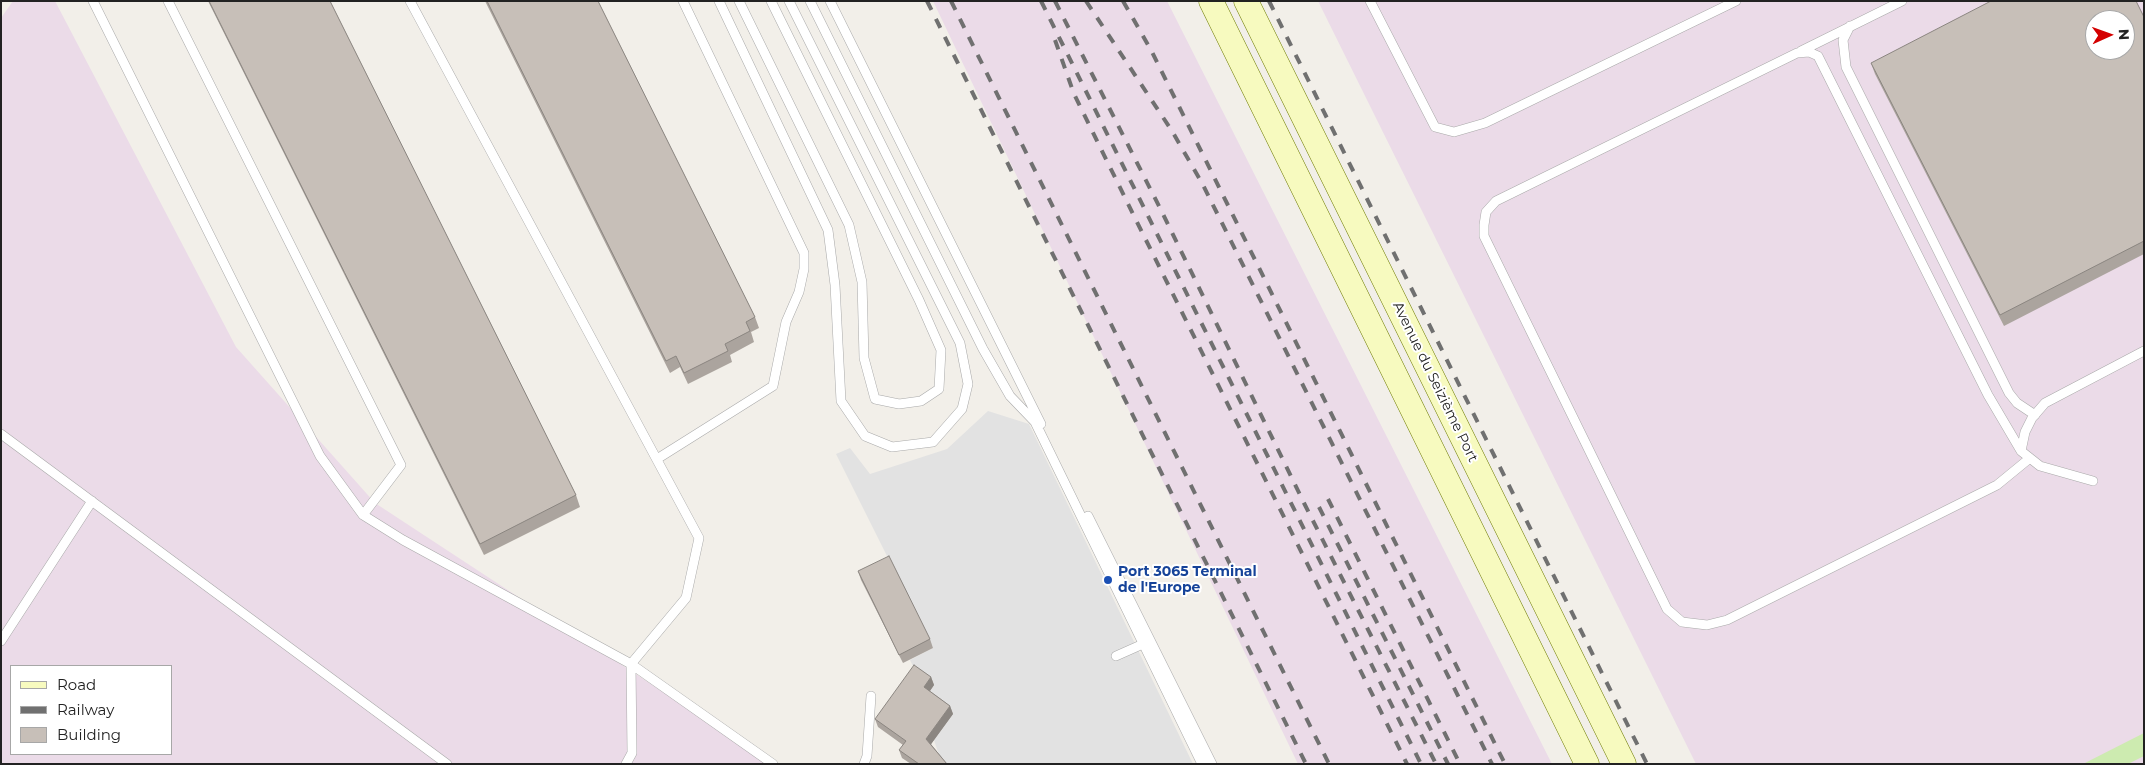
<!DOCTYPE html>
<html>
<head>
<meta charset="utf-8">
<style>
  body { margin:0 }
  #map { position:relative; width:2145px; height:765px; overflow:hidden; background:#f2efe9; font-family:Montserrat,sans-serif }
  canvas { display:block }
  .frame { position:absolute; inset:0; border:2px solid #222; pointer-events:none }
  .legend { position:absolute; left:10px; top:665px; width:162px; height:90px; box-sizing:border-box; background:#fff; border:1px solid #a7a7a7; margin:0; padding:6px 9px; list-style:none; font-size:15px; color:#222 }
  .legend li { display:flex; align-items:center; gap:10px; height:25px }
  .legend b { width:25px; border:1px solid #a7a7a7 }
  .north { position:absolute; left:2085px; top:10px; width:50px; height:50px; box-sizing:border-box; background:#fff; border:1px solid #a7a7a7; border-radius:50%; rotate:88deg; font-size:14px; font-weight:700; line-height:20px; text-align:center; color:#222 }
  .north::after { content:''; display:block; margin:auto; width:18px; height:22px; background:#d40000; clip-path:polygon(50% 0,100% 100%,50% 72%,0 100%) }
</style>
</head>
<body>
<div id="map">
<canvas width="2145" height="765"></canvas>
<div class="frame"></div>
<ul class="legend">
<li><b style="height:6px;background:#f7fabf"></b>Road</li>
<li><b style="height:6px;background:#707070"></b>Railway</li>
<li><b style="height:14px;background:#c7bfb8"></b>Building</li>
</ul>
<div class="north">N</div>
</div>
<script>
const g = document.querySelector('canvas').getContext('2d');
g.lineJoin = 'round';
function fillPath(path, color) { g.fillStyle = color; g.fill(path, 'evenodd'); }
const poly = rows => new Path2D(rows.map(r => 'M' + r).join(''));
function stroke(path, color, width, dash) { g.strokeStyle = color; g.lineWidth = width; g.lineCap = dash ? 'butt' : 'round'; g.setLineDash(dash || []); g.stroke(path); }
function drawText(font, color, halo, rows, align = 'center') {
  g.font = font + ' Montserrat,sans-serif'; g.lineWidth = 4; g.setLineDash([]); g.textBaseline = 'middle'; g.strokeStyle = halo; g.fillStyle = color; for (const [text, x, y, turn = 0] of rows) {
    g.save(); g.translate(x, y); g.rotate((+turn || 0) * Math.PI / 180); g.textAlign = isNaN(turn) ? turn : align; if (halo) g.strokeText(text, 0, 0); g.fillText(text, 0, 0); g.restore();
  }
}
fillPath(poly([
  [13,1,55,1,236,347,375,503,773,764,1,764,1,18],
  [11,666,171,666,171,754,11,754],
  [933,1,1167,1,1552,764,1298,764],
  [1318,1,2144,1,2144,764,1696,764],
  [2095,20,2125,20,2125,50,2095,50]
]), '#ebdbe8');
fillPath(poly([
  [2144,733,2144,756,2128,764,2083,764]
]), '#cdebb0');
fillPath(poly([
  [988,411,1029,424,1193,764,943,764,941,761,934,740,953,714,927,695,910,660,933,648,836,454,850,448,870,474,947,449]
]), '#e2e2e2');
const lane = poly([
  [93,1,320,456,363,515,403,540,631,664,773,764],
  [168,1,401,465,363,515],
  [410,1,699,538,686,598,631,664,632,753,626,764],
  [719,1,828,230,835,285,841,401,865,436,892,447,933,442,962,409,968,384,960,343,789,1],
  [739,1,849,225,862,282,864,358,875,399,899,404,921,401,939,389,941,350,919,300,771,1],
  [810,1,983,349,1010,396,1035,422,1202,764],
  [830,1,1041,424],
  [1370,1,1435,127,1454,132,1485,123,1736,1],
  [1850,26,1843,40,1846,67,2009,393,2017,403,2035,415],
  [1801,51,1902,1],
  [1,434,447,764],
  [2021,451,2025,432,2032,418,2045,403,2144,351],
  [2030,458,1997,485,1727,620,1707,625,1682,622,1667,609,1484,236,1484,225,1486,212,1496,201,1797,53,1809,52,1818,56,1988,395,2021,451,2040,466,2093,481],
  [657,459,773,386,786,322,799,292,804,269,804,253,683,1],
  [1088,516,1212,764],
  [1,641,92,501],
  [1116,656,1143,644],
  [864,764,867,756,871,696]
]);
const secondary = poly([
  [1211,1,1587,764],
  [1246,1,1624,764]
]);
stroke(lane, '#a9a9a9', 10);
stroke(secondary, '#707d05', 25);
stroke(lane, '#fff', 9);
stroke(secondary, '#f7fabf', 24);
stroke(poly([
  [927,1,1306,764],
  [951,1,1329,764],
  [1041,1,1421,764],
  [1055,1,1162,212,1304,503,1436,764],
  [1086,1,1172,131,1202,183,1492,764],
  [1123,1,1151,50,1505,764],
  [1269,1,1647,764],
  [1055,40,1074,94,1133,214,1407,764],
  [1328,499,1460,764],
  [1319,507,1448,764]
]), '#707070', 4, [10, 10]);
fillPath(poly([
  [208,1,330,1,576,495,580,507,484,555],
  [485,1,598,1,755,317,759,328,751,332,754,342,730,355,732,362,688,384,680,367,670,373],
  [2144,17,2144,254,2004,326,1875,74,1871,63],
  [858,571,930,639,933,648,903,663,861,580],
  [931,677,934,685,930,691,950,706,953,714,931,744,947,764,911,764,902,758,899,750,903,745,878,727,875,719]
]), '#aba49e');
fillPath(poly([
  [931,677,934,685,927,695,924,687],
  [950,706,953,714,929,747,926,739]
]), '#8b8681');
const building = poly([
  [209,1,330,1,576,495,480,544,209,1],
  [487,1,598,1,755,317,746,322,750,331,725,344,728,351,684,373,676,356,666,361,487,1],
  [1991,1,2136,1,2144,17,2144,241,2000,315,1871,63,1991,1],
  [2095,20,2125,20,2125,50,2095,50,2095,20],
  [889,556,930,639,899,655,858,571,889,556],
  [914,665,931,677,924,687,950,706,926,739,947,764,919,764,899,750,906,741,875,719,914,665]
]);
fillPath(building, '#c7bfb8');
stroke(building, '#8b8681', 1);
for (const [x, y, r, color] of [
  [1108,580,5,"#1a4fb4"]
]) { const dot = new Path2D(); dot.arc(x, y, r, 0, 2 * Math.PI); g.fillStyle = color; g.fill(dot); stroke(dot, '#fff', 2); }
drawText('14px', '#222', '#fff', [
  ["Avenue du Seizième Port",1435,382,64]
]);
drawText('bold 14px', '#164399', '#fff', [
  ["Port 3065 Terminal",1118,572],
  ["de l'Europe",1118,588]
], 'left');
</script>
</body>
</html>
